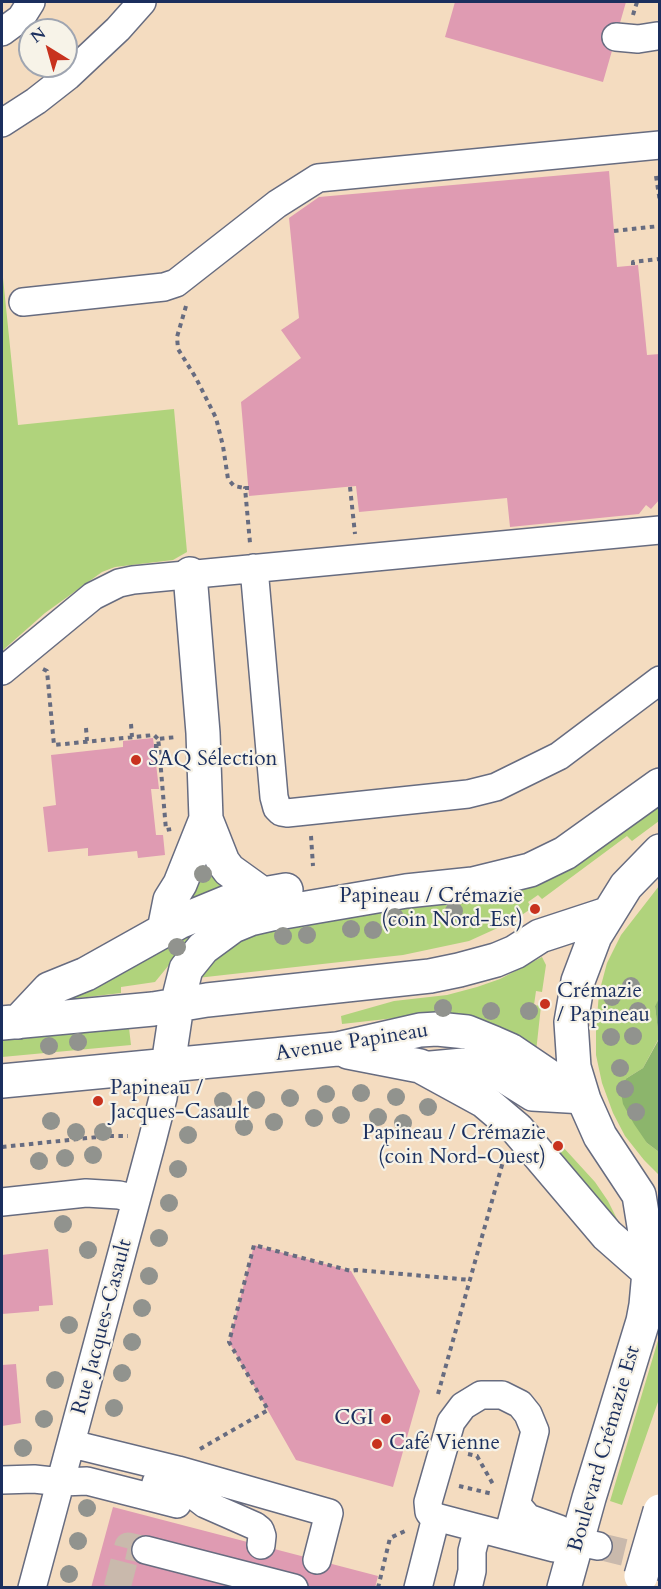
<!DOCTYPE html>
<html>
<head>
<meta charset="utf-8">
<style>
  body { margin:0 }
  #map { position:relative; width:661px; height:1589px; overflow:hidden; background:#f4dcc0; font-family:Cardo,serif }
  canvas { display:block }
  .frame { position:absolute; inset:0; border:3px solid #1b2f5e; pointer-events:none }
  .north { position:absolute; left:18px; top:18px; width:60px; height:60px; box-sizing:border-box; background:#f7f3e8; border:2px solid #9fa5b1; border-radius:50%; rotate:323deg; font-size:16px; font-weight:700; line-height:24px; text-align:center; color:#1b2f5e }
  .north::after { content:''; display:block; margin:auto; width:21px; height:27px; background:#c8321e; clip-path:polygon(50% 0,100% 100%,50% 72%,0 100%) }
</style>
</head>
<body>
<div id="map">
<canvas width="661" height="1589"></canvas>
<div class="frame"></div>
<div class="north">N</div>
</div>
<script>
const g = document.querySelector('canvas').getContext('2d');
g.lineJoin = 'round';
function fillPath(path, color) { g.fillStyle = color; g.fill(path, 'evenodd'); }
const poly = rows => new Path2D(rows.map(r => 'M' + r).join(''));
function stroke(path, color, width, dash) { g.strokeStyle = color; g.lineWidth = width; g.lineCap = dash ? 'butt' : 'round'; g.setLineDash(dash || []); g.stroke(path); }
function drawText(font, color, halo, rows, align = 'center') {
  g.font = font + ' Cardo,serif'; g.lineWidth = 4.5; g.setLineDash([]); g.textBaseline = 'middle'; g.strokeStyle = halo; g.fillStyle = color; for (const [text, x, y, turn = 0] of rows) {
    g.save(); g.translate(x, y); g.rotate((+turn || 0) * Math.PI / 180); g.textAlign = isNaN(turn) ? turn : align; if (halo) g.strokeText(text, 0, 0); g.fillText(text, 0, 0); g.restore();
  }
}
fillPath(poly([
  [2,268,18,425,174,409,187,552,173,560,115,567,102,572,45,613,2,651],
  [659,801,659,821,632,841,627,836,542,899,538,895,528,902,532,908,513,921,469,941,403,955,197,978,241,932,364,912,460,903,507,893,537,884],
  [204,856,227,886,194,904,187,896],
  [659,886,660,999,655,1006,659,1038,643,1068,627,1078,647,1143,659,1152,659,1175,644,1160,625,1136,613,1113,602,1083,596,1055,596,1029,599,993,607,963,621,935],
  [193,927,196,932,155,982,121,987,121,993,54,1001],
  [542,957,546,965,542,992,536,991,534,1005,541,1006,536,1052,404,1017,342,1024,341,1016,394,1001,447,995,477,987,500,979],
  [129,1028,131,1045,2,1057,2,1040],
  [563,1147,595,1182,608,1201,618,1221,613,1226,554,1156],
  [659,1337,659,1399,622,1505,610,1501]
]), '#b0d37c');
fillPath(poly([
  [659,999,659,1152,647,1143,634,1124,623,1104,620,1087,627,1078,643,1068,659,1039,655,1006]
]), '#8cb56c');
fillPath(poly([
  [455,2,626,2,603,82,445,37],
  [609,171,617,267,638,265,647,355,660,354,660,499,651,509,646,505,639,514,510,527,507,498,359,512,356,486,249,496,241,402,301,358,281,330,299,318,289,218,319,197],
  [153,738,159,789,151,789,156,835,163,835,165,855,138,858,137,851,88,856,88,848,48,852,43,807,56,805,51,755,123,747,123,741],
  [254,1245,351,1271,420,1391,393,1487,296,1460,229,1342],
  [48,1249,53,1305,39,1306,39,1311,2,1314,2,1255],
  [16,1364,21,1423,2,1426,2,1365],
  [113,1507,378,1576,375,1588,91,1588]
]), '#df9bb2');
stroke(poly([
  [598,1546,660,1561],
  [117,1588,128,1546,146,1550]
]), '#c9b9ac', 27, [27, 14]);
const minor = poly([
  [2,32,21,18,31,2],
  [616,37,638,39,657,36],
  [2,123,36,101,68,76,118,29,142,2],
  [23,302,164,287,176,283,277,204,318,178,660,145],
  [254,568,274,797,277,808,281,812,287,813,468,794,496,787,559,756,660,680],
  [2,671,93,596,119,583,133,580,660,530],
  [420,1066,463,1062,492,1072,532,1097,584,1100],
  [2,1202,86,1193,119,1195,136,1199],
  [72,1444,178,1470,329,1513,317,1560],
  [2,1480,34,1479,62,1482,87,1481,177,1504],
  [156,1483,187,1490,205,1504,255,1526,260,1530,262,1536,261,1545],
  [517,1505,528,1518,559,1529,578,1542,598,1546],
  [508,1536,535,1431,528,1414,520,1404,502,1395,481,1395,463,1406,451,1422,428,1502,429,1512,432,1516,554,1548,578,1542],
  [146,1550,294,1588],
  [32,1588,152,1141,163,1098,168,1065],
  [418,1588,436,1517],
  [468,1588,472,1571,472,1551,478,1528]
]);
const major = poly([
  [190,574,203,733,206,819,223,862,229,870,261,893],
  [164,930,170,900,180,884,206,819],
  [18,1022,49,989,86,974,179,922,235,899,286,890],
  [2,1023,153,1009,207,1000,430,976,459,970,496,960,515,952,540,936,607,914],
  [348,1052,420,1066,484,1101,517,1129,607,1235,649,1272],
  [168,1065,177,1005,186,969,203,948,233,926,250,919,272,914,406,891,473,884,530,870,565,853,660,785],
  [2,1081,337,1049,420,1030,437,1029,467,1032,494,1043,510,1050,584,1100],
  [564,1588,589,1498,643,1321,646,1305,649,1272,645,1232,639,1195,600,1136,584,1100,574,1067,571,1022,578,981,595,936,626,886,660,851]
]);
stroke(minor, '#676c80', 30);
stroke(major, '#676c80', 36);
stroke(poly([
  [633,15,637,2],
  [656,176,660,202],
  [614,231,660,226],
  [633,265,633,262,660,259],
  [186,306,177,337,178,349,196,378,216,418,223,446,228,479,234,486,245,488],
  [350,487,355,534],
  [249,488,245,488,250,543],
  [43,669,47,671,54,745,154,735,158,739],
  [131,724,132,737],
  [86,728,87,741],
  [154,746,159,746,166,830,172,829],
  [159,746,158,739,177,737],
  [311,836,313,866],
  [2,1147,107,1136,128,1136],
  [438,1394,504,1158],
  [407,1439,421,1442],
  [200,1449,268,1410,229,1342,254,1245,351,1271,356,1270,471,1280],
  [468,1454,477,1456,494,1486],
  [459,1486,493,1494],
  [378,1588,390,1538,405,1531,405,1528]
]), '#676c80', 4, [4.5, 4.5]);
stroke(minor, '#fff', 27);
stroke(major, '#fff', 33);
const highwayBridge = poly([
  [641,1576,660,1511]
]);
stroke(highwayBridge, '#676c80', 36, []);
stroke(highwayBridge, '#fff', 33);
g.fillStyle = '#91938e';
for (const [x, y] of [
  [203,874],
  [454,911],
  [395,917],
  [351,929],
  [373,930],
  [307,935],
  [283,936],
  [177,947],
  [631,986],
  [612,997],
  [443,1008],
  [491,1011],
  [529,1011],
  [638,1011],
  [633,1036],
  [611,1037],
  [78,1042],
  [49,1046],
  [620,1068],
  [625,1089],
  [361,1093],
  [326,1094],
  [396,1097],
  [290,1098],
  [256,1100],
  [223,1101],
  [428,1107],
  [636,1112],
  [341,1115],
  [378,1117],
  [314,1118],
  [51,1121],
  [274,1122],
  [403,1123],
  [244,1127],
  [76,1132],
  [103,1132],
  [188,1135],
  [93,1155],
  [65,1158],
  [39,1161],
  [178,1169],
  [169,1203],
  [63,1224],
  [159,1238],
  [88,1250],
  [149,1276],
  [142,1308],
  [69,1325],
  [132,1342],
  [122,1373],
  [55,1380],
  [114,1408],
  [44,1419],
  [23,1448],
  [87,1508],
  [78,1541],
  [69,1574]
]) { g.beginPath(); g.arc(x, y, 9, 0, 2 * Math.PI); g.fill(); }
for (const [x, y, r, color] of [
  [136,760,6,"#c8321e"],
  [535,909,6,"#c8321e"],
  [545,1004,6,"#c8321e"],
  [98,1101,6,"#c8321e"],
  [558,1146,6,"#c8321e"],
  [386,1419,6,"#c8321e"],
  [377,1444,6,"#c8321e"]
]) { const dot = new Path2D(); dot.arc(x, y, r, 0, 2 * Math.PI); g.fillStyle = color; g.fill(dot); stroke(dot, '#f7f3e8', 2); }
drawText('21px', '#1b2f5e', '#f7f3e8', [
  ["SAQ Sélection",148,760],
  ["Papineau / Crémazie",523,897,"right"],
  ["(coin Nord-Est)",523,921,"right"],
  ["Crémazie",557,992],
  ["/ Papineau",557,1016],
  ["Papineau /",110,1089],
  ["Jacques-Casault",110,1113],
  ["Papineau / Crémazie",546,1134,"right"],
  ["(coin Nord-Ouest)",546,1158,"right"],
  ["CGI",374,1419,"right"],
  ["Café Vienne",389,1444]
], 'left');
drawText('21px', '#1b2f5e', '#f7f3e8', [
  ["Avenue Papineau",352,1043,-9],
  ["Rue Jacques-Casault",103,1327,-75],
  ["Boulevard Crémazie Est",605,1449,-74]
]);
</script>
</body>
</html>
